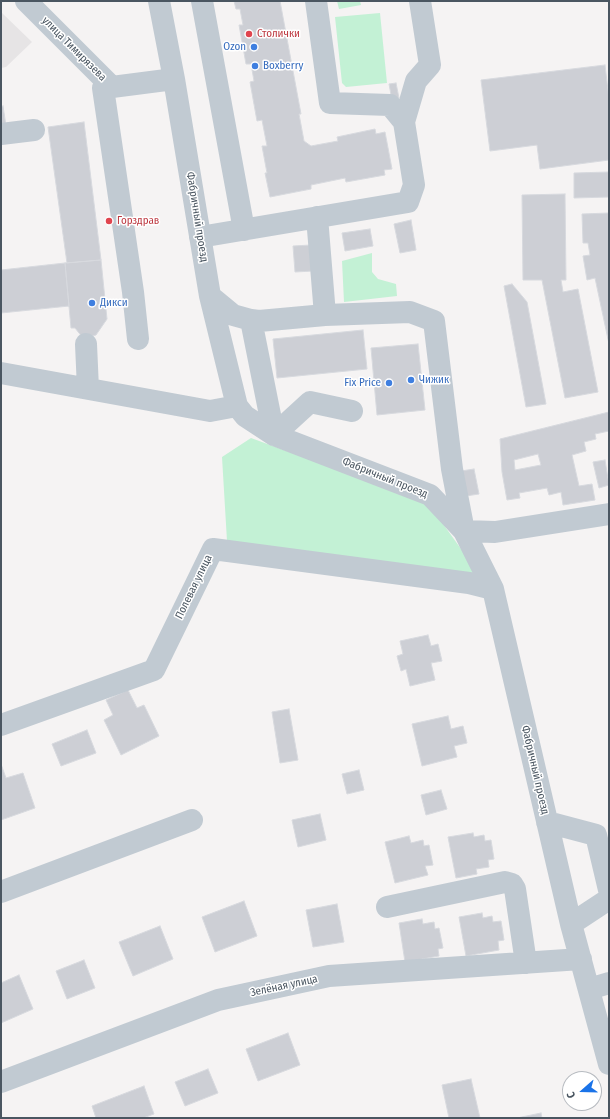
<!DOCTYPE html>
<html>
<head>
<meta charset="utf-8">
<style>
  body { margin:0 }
  #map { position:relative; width:610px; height:1119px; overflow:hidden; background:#f5f3f3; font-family:"Fira Sans Condensed",sans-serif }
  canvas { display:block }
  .frame { position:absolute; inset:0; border:2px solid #4a5661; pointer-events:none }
  .north { position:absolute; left:562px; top:1071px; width:40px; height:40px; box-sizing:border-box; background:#fff; border:1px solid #b7bbc0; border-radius:50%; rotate:250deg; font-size:11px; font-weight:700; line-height:16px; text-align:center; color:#4a5661 }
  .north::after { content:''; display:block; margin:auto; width:14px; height:18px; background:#1a73e8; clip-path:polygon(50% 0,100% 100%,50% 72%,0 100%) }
</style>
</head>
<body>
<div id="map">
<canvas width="610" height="1119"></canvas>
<div class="frame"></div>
<div class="north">С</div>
</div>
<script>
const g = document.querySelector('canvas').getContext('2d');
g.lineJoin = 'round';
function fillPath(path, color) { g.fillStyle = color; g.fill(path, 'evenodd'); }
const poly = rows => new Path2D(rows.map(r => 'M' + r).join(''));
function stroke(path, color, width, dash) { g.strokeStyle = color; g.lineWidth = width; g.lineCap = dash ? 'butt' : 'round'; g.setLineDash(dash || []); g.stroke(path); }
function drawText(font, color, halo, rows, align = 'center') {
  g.font = font + ' "Fira Sans Condensed",sans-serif'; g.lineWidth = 3; g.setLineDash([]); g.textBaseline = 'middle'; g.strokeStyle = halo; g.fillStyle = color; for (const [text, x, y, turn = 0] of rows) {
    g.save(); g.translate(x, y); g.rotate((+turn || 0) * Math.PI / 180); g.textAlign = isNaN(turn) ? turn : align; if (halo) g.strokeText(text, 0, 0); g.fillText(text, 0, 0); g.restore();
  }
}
fillPath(poly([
  [1,12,32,42,6,67,1,68]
]), '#e6e4e5');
fillPath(poly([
  [337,1,360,1,361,5,339,9],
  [380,13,387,83,346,87,342,83,335,17],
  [372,253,372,272,378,279,396,284,397,296,344,302,342,261],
  [251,438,428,503,479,574,227,541,222,457]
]), '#c3f1d5');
const building = poly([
  [234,1,280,1,301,114,299,114,304,141,311,146,338,141,337,137,375,129,376,134,385,132,392,169,384,170,385,175,346,182,345,178,311,185,311,189,270,197,265,173,267,173,262,146,267,146,262,120,257,121,250,82,254,81,251,64,246,64,239,25,243,25,240,9,236,9,234,1],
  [605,65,609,99,609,160,540,169,537,145,490,151,481,80,605,65],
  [396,83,399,98,392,100,389,84,396,83],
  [3,106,6,126,1,126,1,107,3,106],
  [84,122,101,260,67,263,48,127,84,122],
  [609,172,609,197,574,198,574,173,609,172],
  [565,194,566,280,561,280,563,292,578,289,598,392,565,398,542,280,523,280,522,195,565,194],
  [609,213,609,344,595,278,587,280,583,256,590,255,588,243,583,243,582,214,609,213],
  [411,220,416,250,400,253,394,224,411,220],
  [370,229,373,246,345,251,342,233,370,229],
  [311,245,313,271,295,272,293,246,311,245],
  [101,260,107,319,96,335,83,338,75,328,71,328,65,263,101,260],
  [65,263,69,306,1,313,1,270,65,263],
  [512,284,527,302,546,404,526,407,504,286,512,284],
  [363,330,367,369,277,378,273,339,363,330],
  [418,344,425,410,377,415,371,348,418,344],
  [609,412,609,431,595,434,596,439,584,442,586,451,572,455,579,486,592,484,595,500,563,505,561,492,549,495,547,488,519,493,520,498,507,500,502,472,500,439,609,412],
  [538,454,541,465,515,470,514,460,538,454],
  [605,460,609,485,599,488,593,462,605,460],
  [474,469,479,494,466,496,461,471,474,469],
  [428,635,431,646,438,644,442,661,431,663,435,680,410,686,406,669,401,671,397,656,403,654,400,641,428,635],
  [128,690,137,708,144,705,159,736,121,755,104,720,113,715,106,700,128,690],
  [289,709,298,760,280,763,272,712,289,709],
  [448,716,451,729,463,726,467,743,454,746,457,757,422,766,412,724,448,716],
  [87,730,96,753,61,766,52,744,87,730],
  [1,764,6,778,23,773,35,808,1,820,1,764],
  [359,770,364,790,347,794,342,774,359,770],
  [441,790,447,809,426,815,421,795,441,790],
  [320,814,326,840,298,847,292,820,320,814],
  [473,833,474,837,484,835,485,841,491,840,494,859,488,860,489,867,476,869,477,874,456,878,448,837,473,833],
  [409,836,411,843,423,840,424,846,429,845,433,865,425,866,428,875,395,883,385,842,409,836],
  [244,901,257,936,215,952,202,917,244,901],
  [337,904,344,942,313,947,306,910,337,904],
  [482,913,483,918,492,916,493,922,501,921,504,940,498,941,499,950,466,956,459,917,482,913],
  [422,919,423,924,434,922,435,929,439,928,443,948,438,949,439,956,405,962,399,923,422,919],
  [160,926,173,959,133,976,119,942,160,926],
  [84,960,95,988,67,999,56,971,84,960],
  [19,975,33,1009,1,1023,1,983,19,975],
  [288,1033,300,1065,258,1081,246,1049,288,1033],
  [208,1069,218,1093,185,1106,175,1082,208,1069],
  [471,1079,480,1118,449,1118,442,1085,471,1079],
  [144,1086,154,1114,143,1118,96,1118,92,1106,144,1086],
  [541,1113,542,1118,517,1118,541,1113]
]);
fillPath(building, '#cdcfd5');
stroke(building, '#d7d9de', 1);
stroke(poly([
  [26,1,112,87,174,79],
  [159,1,174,79,210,296,237,406,245,416,274,435,430,495,464,531,493,589,571,924,609,1064],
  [202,1,244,230],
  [103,88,133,292,138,339],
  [404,122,416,81,430,65,420,1],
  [1,134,34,130],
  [317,217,325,315],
  [200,237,408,202,414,185,404,122,390,105,330,103,316,1],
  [210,296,233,315,251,320,274,435,310,402,352,411],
  [251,320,259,321,325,315,410,312,434,321,452,469,464,531],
  [86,344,88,389],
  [1,373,210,411,237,406],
  [464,531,495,532,609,514],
  [1,725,154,670,213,549,469,583,493,589],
  [547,822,596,835,609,890],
  [1,892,192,820],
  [387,907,505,882,512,884,515,889,526,963],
  [571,924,609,899],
  [589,989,609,983],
  [1,1082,218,1000,329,976,581,959]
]), '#c1cad2', 22);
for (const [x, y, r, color] of [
  [249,34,4,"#e0444e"],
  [254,47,4,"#3f7fe0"],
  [255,66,4,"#3f7fe0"],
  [109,221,4,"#e0444e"],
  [92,303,4,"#3f7fe0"],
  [411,380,4,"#3f7fe0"],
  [389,383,4,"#3f7fe0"]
]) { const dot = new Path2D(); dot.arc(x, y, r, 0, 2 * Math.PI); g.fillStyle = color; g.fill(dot); stroke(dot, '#fff', 1.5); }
drawText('11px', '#be3a42', '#fff', [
  ["Столички",257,34],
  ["Горздрав",117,221]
], 'left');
drawText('11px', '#366cbe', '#fff', [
  ["Ozon",246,47,"right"],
  ["Boxberry",263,66],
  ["Дикси",100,303],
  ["Чижик",419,380],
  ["Fix Price",381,383,"right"]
], 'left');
drawText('11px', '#4a5661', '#fff', [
  ["улица Тимирязева",74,49,45],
  ["Фабричный проезд",197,217,81],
  ["Фабричный проезд",385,478,22],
  ["Полевая улица",194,587,-64],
  ["Фабричный проезд",535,770,77],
  ["Зелёная улица",284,986,-12]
]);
</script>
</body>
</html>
